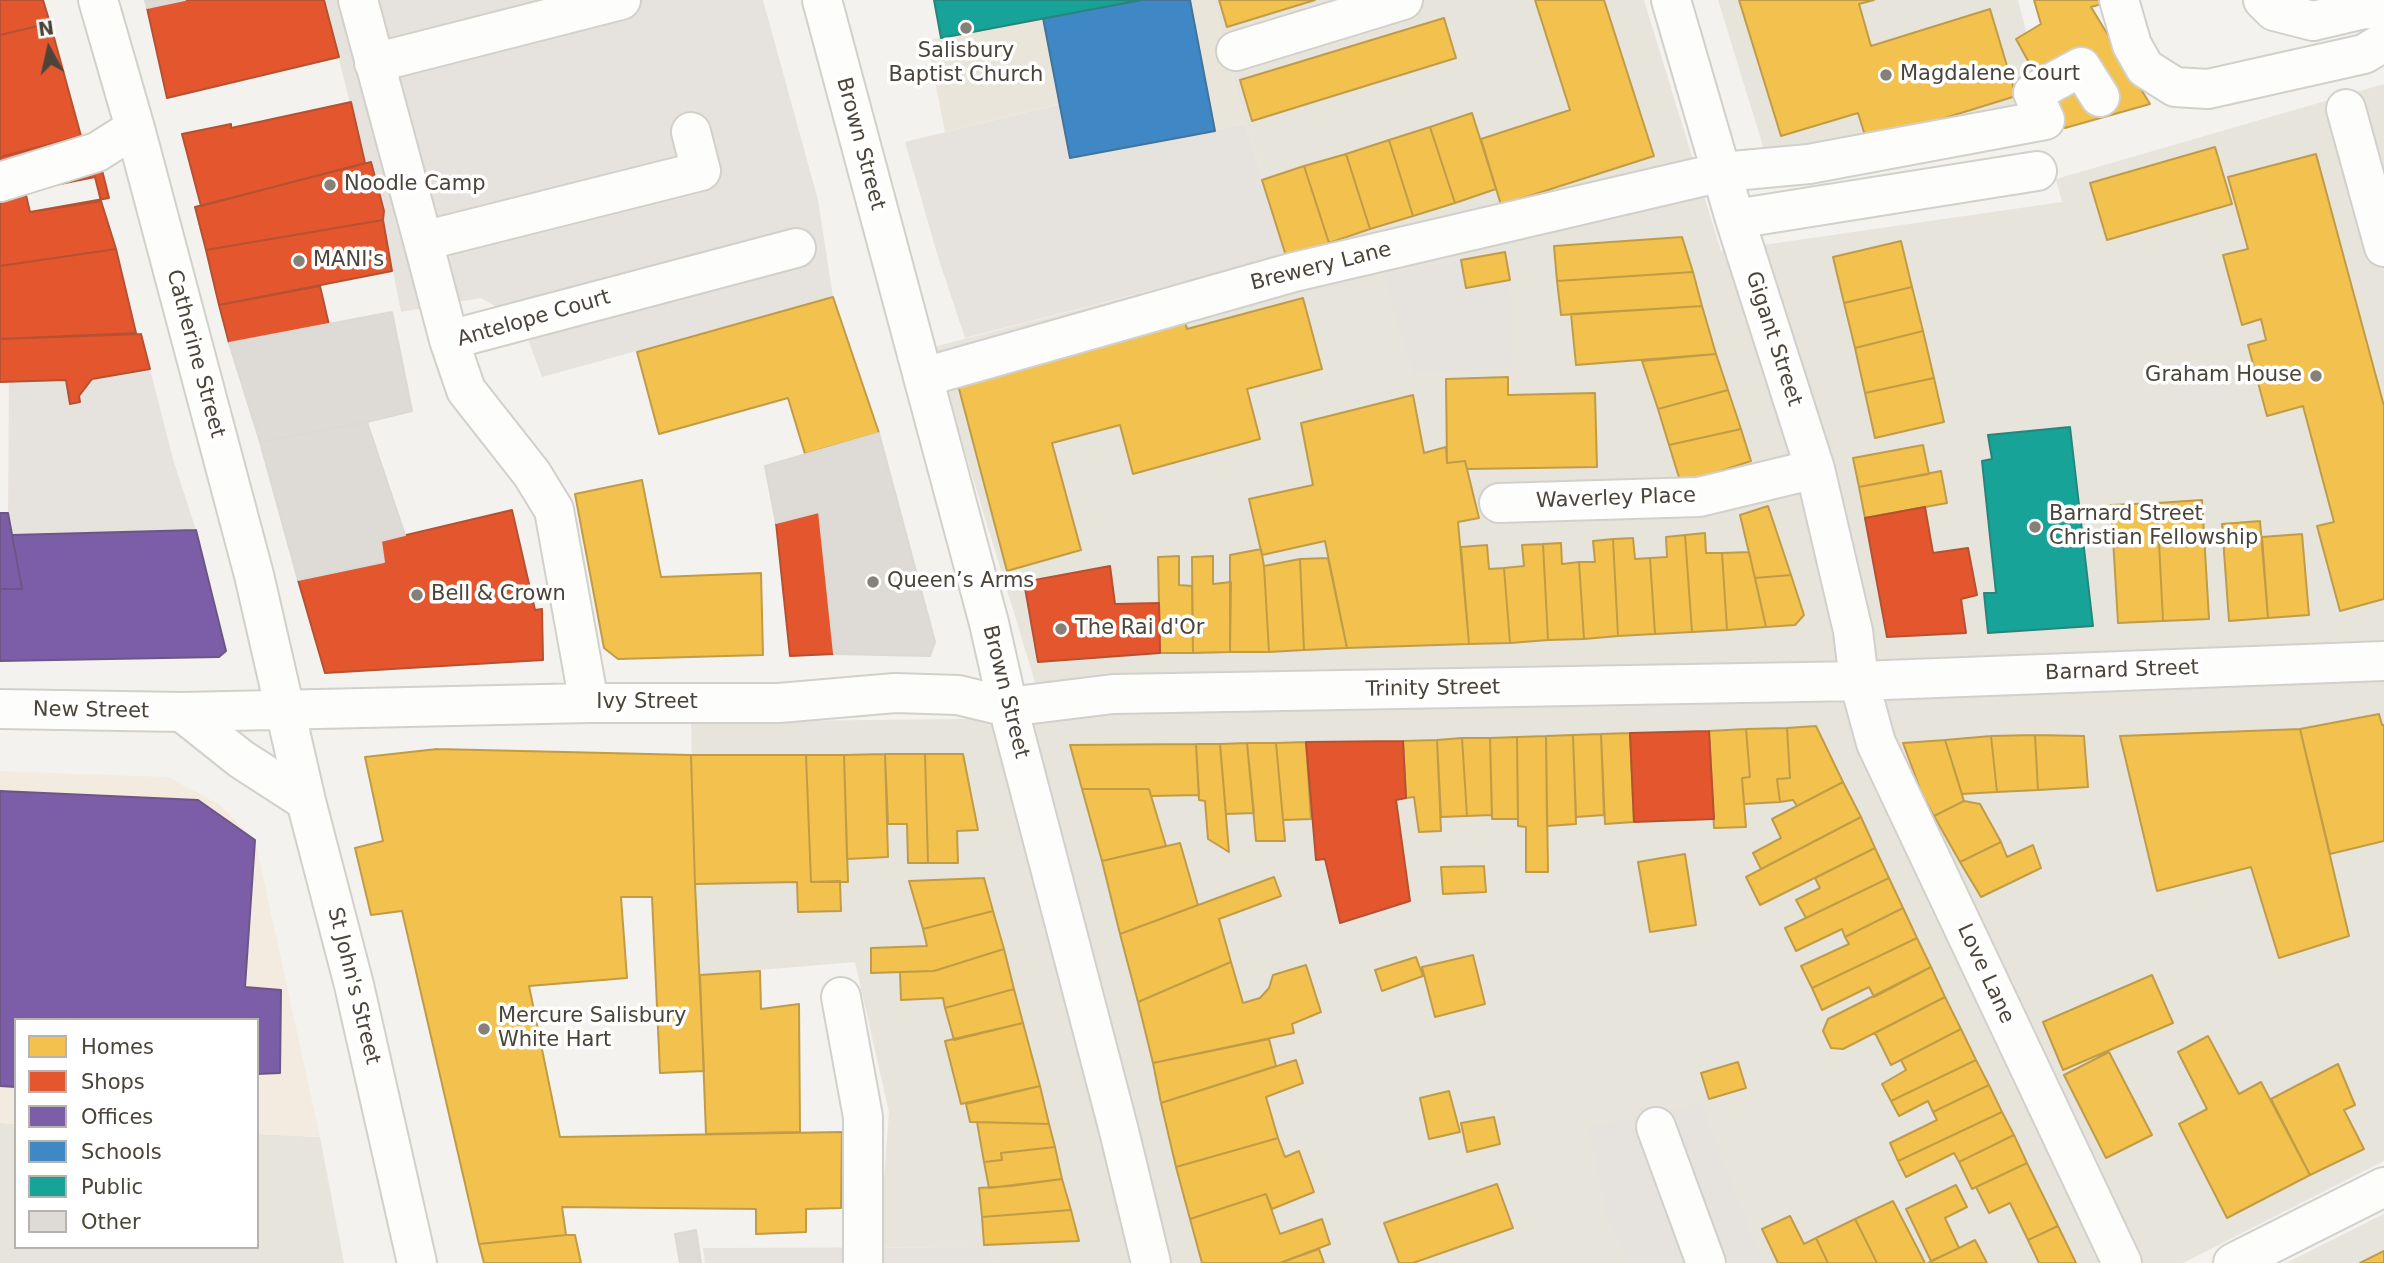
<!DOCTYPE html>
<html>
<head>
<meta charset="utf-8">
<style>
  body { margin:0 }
  #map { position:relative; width:2384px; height:1263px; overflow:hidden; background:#f4f2ee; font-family:"DejaVu Sans",sans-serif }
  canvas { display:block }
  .legend { position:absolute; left:14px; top:1018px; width:245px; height:231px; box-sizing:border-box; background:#fff; border:2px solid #b7b4b0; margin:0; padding:9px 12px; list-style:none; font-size:21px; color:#4b4439 }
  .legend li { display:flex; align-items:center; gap:14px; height:35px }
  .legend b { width:35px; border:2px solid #b7b4b0 }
  .north { position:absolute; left:14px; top:14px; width:70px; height:70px; -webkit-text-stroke:5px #fff; paint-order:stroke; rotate:352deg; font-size:19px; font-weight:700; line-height:28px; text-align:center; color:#4b4439 }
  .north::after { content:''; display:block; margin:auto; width:24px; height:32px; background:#4b4439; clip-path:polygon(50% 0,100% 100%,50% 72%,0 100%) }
</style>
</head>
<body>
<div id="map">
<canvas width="2384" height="1263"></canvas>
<ul class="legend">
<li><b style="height:19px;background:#f2c14e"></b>Homes</li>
<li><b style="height:19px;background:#e4572e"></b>Shops</li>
<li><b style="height:19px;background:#7b5ea7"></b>Offices</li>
<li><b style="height:19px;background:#3f88c5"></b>Schools</li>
<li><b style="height:19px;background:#17a398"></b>Public</li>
<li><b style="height:19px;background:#dedbd6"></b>Other</li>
</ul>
<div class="north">N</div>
</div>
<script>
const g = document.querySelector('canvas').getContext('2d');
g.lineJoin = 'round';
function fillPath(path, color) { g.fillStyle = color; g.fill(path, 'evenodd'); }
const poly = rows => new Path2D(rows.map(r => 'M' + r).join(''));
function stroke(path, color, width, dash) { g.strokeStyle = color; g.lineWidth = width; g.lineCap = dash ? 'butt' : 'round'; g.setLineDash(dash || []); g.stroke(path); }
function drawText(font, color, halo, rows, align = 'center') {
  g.font = font + ' "DejaVu Sans",sans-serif'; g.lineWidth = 7; g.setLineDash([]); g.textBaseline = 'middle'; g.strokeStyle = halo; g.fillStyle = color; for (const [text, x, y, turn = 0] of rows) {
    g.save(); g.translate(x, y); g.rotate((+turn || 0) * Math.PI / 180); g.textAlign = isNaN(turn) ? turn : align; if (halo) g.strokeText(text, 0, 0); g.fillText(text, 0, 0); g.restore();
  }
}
fillPath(poly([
  [1213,0,1644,0,1721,251,2062,202,2056,179,2384,84,2384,1161,2183,1263,993,1263,990,1247,879,1247,889,1112,855,962,700,975,695,884,691,722,1046,718,933,347,1289,255,1245,124],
  [1718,0,2018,0,2038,78,2022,91,2011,116,1766,156],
  [0,1123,16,1124,16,1247,257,1247,257,1134,320,1137,344,1263,0,1263],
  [2384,1214,2384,1263,2286,1263]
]), '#e7e4dc');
fillPath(poly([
  [0,771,168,777,220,805,255,840,320,1137,257,1134,257,1020,16,1020,16,1124,0,1123]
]), '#f3ebdf');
fillPath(poly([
  [1141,0,1213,0,1245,124,1070,158,1059,104,945,132,927,40]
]), '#eae5da');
fillPath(poly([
  [324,0,763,0,818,200,833,297,542,377,521,321,481,298,401,312,383,220,384,211,371,162,365,163],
  [1060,104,1070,158,1245,124,1289,255,965,338,938,257,905,142],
  [1461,260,1466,288,1510,280,1513,368,1413,373,1383,274],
  [150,369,173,459,196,530,12,535,8,513,9,382,66,380,71,404,80,402,79,396,92,379],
  [1701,1104,1763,1263,1628,1263,1606,1212,1589,1127],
  [990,1247,993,1263,705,1263,703,1248]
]), '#e6e3df');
const homes = poly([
  [1219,0,1315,0,1227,27,1219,0],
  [1535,0,1604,0,1654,156,1501,205,1481,139,1570,110,1535,0],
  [1739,0,1874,0,1859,4,1871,46,1990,9,2016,96,1867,142,1858,113,1781,136,1739,0],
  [2034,0,2116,0,2091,7,2150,104,2065,128,2016,39,2041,24,2034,0],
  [1444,18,1456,58,1252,121,1240,80,1444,18],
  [1472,113,1496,189,1455,203,1430,127,1472,113],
  [1430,127,1455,203,1413,216,1389,140,1430,127],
  [1389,140,1413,216,1370,229,1346,154,1389,140],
  [2215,147,2232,204,2107,240,2090,183,2215,147],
  [1346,154,1370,229,1329,243,1304,166,1346,154],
  [2316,154,2384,406,2384,599,2340,611,2317,526,2334,522,2303,406,2267,416,2248,345,2266,340,2261,319,2242,325,2223,255,2248,249,2228,177,2316,154],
  [1304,166,1329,243,1286,256,1262,180,1304,166],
  [1682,237,1693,272,1557,281,1554,246,1682,237],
  [1901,241,1912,287,1844,303,1833,257,1901,241],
  [1505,252,1510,280,1466,288,1461,260,1505,252],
  [1693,272,1702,306,1561,315,1557,281,1693,272],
  [1912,287,1923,331,1855,348,1844,303,1912,287],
  [833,297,879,433,805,454,788,398,659,434,637,352,833,297],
  [1303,298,1322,369,1247,389,1260,439,1133,474,1120,425,1052,443,1081,550,1007,571,958,385,1181,309,1187,329,1303,298],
  [1702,306,1716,354,1576,365,1571,314,1702,306],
  [1923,331,1934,378,1865,393,1855,348,1923,331],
  [1716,354,1728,390,1658,409,1642,361,1716,354],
  [1508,377,1508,395,1595,393,1597,467,1467,469,1465,461,1447,463,1446,379,1508,377],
  [1934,378,1944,422,1875,438,1865,393,1934,378],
  [1728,390,1741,429,1669,445,1658,409,1728,390],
  [1413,395,1424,453,1446,447,1447,463,1465,461,1479,518,1458,522,1469,644,1347,648,1325,541,1262,555,1249,499,1313,485,1301,423,1413,395],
  [1741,429,1751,461,1681,484,1669,445,1741,429],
  [1923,445,1929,474,1859,487,1853,458,1923,445],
  [1941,471,1947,503,1865,518,1859,487,1941,471],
  [642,480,661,577,761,573,763,655,618,659,604,648,575,494,642,480],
  [2202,500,2209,619,2163,621,2157,503,2202,500],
  [2157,503,2163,621,2118,623,2111,505,2157,503],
  [1768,506,1791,575,1755,578,1740,515,1768,506],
  [2260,521,2268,618,2229,621,2222,524,2260,521],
  [1705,533,1706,553,1722,553,1727,630,1692,632,1685,535,1705,533],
  [2302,534,2309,615,2268,618,2262,537,2302,534],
  [1685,535,1692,632,1655,634,1650,558,1667,557,1666,537,1685,535],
  [1633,538,1635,559,1650,558,1655,634,1618,636,1613,539,1633,538],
  [1613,539,1618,636,1584,639,1579,562,1595,562,1593,541,1613,539],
  [1561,543,1562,564,1579,562,1584,639,1548,640,1543,544,1561,543],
  [1543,544,1548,640,1510,643,1504,568,1524,566,1522,545,1543,544],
  [1487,545,1489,569,1504,568,1510,643,1469,644,1461,547,1487,545],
  [1261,549,1264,566,1269,652,1230,652,1230,555,1261,549],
  [1749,552,1766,627,1727,630,1722,553,1749,552],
  [1179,556,1179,585,1192,586,1193,653,1160,653,1158,557,1179,556],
  [1213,556,1213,584,1231,582,1230,652,1193,653,1192,557,1213,556],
  [1328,558,1347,648,1304,650,1300,559,1328,558],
  [1300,559,1304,650,1269,652,1264,566,1300,559],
  [1791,575,1804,615,1795,625,1766,627,1755,578,1791,575],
  [2379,714,2382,725,2384,725,2384,841,2330,854,2300,729,2379,714],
  [1816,726,1843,782,1797,806,1793,800,1780,802,1777,779,1790,778,1787,728,1816,726],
  [1787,728,1790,778,1777,779,1780,802,1744,804,1742,778,1750,777,1746,729,1787,728],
  [1746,729,1750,777,1742,778,1746,827,1714,828,1709,731,1746,729],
  [2300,729,2349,936,2279,958,2251,867,2157,891,2120,736,2300,729],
  [1630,733,1634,822,1605,824,1601,734,1630,733],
  [1601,734,1604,815,1576,817,1573,735,1601,734],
  [1573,735,1576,824,1547,826,1546,736,1573,735],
  [2035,735,2084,736,2088,787,2038,790,2035,735],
  [2035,735,2038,790,1997,792,1991,736,2035,735],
  [1546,736,1548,872,1526,872,1526,827,1518,826,1517,737,1546,736],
  [1991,736,1997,792,1962,794,1945,740,1991,736],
  [1517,737,1518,819,1492,819,1490,738,1517,737],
  [1462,738,1467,816,1441,817,1437,740,1462,738],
  [1462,738,1490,738,1492,815,1467,816,1462,738],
  [1437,740,1441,831,1419,832,1414,797,1406,798,1403,741,1437,740],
  [1945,740,1964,801,1934,816,1922,794,1903,743,1945,740],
  [1306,742,1311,819,1283,820,1276,743,1306,742],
  [1247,743,1276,743,1285,841,1256,841,1247,743],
  [1247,743,1254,813,1226,814,1220,744,1247,743],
  [1196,744,1220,744,1229,852,1208,839,1205,801,1199,800,1196,744],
  [1196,744,1199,795,1151,796,1149,789,1082,789,1070,745,1196,744],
  [437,749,691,755,695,884,704,1071,660,1073,652,897,621,897,627,978,529,986,560,1137,842,1132,841,1208,806,1209,806,1232,756,1234,756,1209,562,1207,566,1235,479,1244,402,911,371,915,355,848,383,841,365,757,437,749],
  [885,754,888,857,847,859,844,755,885,754],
  [885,754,925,754,928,863,908,863,907,824,888,824,885,754],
  [925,754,963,754,978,830,957,831,958,863,928,863,925,754],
  [691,755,806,755,811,882,840,881,841,911,798,912,797,882,695,884,691,755],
  [806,755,844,755,848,882,811,882,806,755],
  [1843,782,1861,817,1761,869,1753,853,1781,838,1772,819,1843,782],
  [1082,789,1149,789,1166,846,1102,861,1082,789],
  [1964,801,1980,804,2001,842,1960,862,1934,816,1964,801],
  [1861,817,1875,848,1760,905,1746,877,1861,817],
  [2001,842,2007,857,2033,845,2041,868,1981,897,1960,862,2001,842],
  [1180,843,1198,905,1120,934,1102,861,1180,843],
  [1875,848,1889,878,1806,918,1796,900,1820,888,1815,878,1875,848],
  [1685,854,1696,925,1650,932,1638,862,1685,854],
  [1484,866,1486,892,1443,894,1441,867,1484,866],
  [1274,877,1281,896,1219,919,1231,962,1138,1002,1120,934,1274,877],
  [984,878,993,911,923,929,909,881,984,878],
  [1889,878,1903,908,1845,937,1842,929,1796,951,1785,928,1889,878],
  [1903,908,1917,938,1812,988,1801,966,1849,944,1845,937,1903,908],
  [993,911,1004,949,934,971,871,973,871,948,927,946,923,929,993,911],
  [1917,938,1931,967,1874,997,1869,987,1822,1010,1812,988,1917,938],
  [1004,949,1014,989,945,1008,943,998,901,1000,900,972,934,971,1004,949],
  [1473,955,1485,1004,1435,1017,1422,967,1473,955],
  [1416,957,1423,976,1382,991,1375,970,1416,957],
  [1231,962,1243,1003,1260,998,1269,988,1273,975,1306,965,1321,1012,1292,1024,1294,1033,1153,1063,1138,1002,1231,962],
  [1931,967,1945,997,1843,1049,1831,1048,1823,1031,1828,1019,1931,967],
  [760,971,761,1009,799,1004,800,1132,706,1134,700,975,760,971],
  [2152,975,2173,1023,2063,1070,2043,1022,2152,975],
  [1014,989,1023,1023,954,1040,945,1008,1014,989],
  [1945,997,1961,1029,1891,1065,1875,1033,1945,997],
  [1023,1023,1040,1086,961,1104,945,1041,1023,1023],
  [1961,1029,1976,1060,1891,1101,1882,1084,1906,1070,1901,1060,1961,1029],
  [2208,1036,2239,1094,2261,1082,2310,1175,2227,1218,2179,1124,2207,1109,2178,1052,2208,1036],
  [1269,1039,1276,1066,1161,1103,1153,1063,1269,1039],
  [2109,1052,2152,1135,2106,1158,2064,1075,2109,1052],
  [1296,1060,1303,1083,1266,1097,1278,1138,1176,1167,1161,1103,1296,1060],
  [1976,1060,1989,1085,1933,1112,1928,1101,1899,1116,1891,1101,1976,1060],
  [1738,1062,1746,1088,1709,1099,1701,1073,1738,1062],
  [2338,1064,2355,1105,2344,1110,2364,1149,2310,1175,2271,1099,2338,1064],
  [1989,1085,2002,1112,1898,1161,1890,1143,1937,1120,1933,1112,1989,1085],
  [1040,1086,1049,1124,970,1122,966,1104,1040,1086],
  [1449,1091,1460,1132,1429,1139,1420,1098,1449,1091],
  [2002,1112,2014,1135,1959,1162,1954,1153,1906,1177,1898,1161,2002,1112],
  [1494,1117,1500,1144,1467,1152,1461,1123,1494,1117],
  [977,1122,1049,1124,1055,1147,1001,1153,1002,1160,984,1162,977,1122],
  [2014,1135,2027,1163,1972,1189,1959,1162,2014,1135],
  [1278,1138,1285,1157,1299,1151,1314,1192,1272,1209,1266,1194,1190,1219,1176,1167,1278,1138],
  [1055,1147,1062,1179,989,1188,984,1162,1002,1160,1001,1153,1055,1147],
  [2027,1163,2058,1226,2028,1240,2010,1203,1989,1213,1976,1187,2027,1163],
  [1062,1179,1071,1210,982,1217,979,1188,1011,1186,1062,1179],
  [1497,1184,1513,1228,1413,1263,1399,1263,1384,1223,1497,1184],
  [1956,1185,1967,1207,1945,1218,1959,1248,1931,1261,1906,1209,1956,1185],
  [1266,1194,1280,1234,1322,1219,1330,1244,1280,1263,1202,1263,1190,1219,1266,1194],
  [1893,1201,1925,1263,1877,1263,1855,1219,1893,1201],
  [1071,1210,1079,1241,984,1245,982,1217,1071,1210],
  [1790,1216,1804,1244,1816,1238,1828,1263,1778,1263,1762,1229,1790,1216],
  [1855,1219,1877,1263,1828,1263,1816,1238,1855,1219],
  [2058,1226,2076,1263,2039,1263,2028,1240,2058,1226],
  [566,1235,575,1235,581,1263,484,1263,479,1244,566,1235],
  [1975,1240,1987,1263,1928,1263,1959,1248,1975,1240],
  [1319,1249,1324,1263,1280,1263,1319,1249],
  [2384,1251,2384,1263,2360,1263,2384,1251]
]);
fillPath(homes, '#f2c14e');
stroke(homes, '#c09c48', 2);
const shops = poly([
  [0,0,43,0,50,23,0,35,0,0],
  [185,0,324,0,339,57,167,98,147,8,185,0],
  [50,23,81,136,0,157,0,35,50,23],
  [351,102,365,163,201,206,182,134,231,124,231,128,351,102],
  [93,134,109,198,30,212,25,191,4,181,0,157,93,134],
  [371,162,384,211,383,220,206,250,195,207,371,162],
  [95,177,101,201,30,212,25,191,95,177],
  [25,191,30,212,101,201,116,249,0,266,0,195,25,191],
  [383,220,392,271,219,305,206,250,383,220],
  [116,249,136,333,0,339,0,266,116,249],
  [320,286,329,325,229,343,219,305,320,286],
  [141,334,150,369,92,379,79,396,80,402,70,404,66,380,0,382,0,339,141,334],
  [1925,507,1933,553,1968,548,1977,595,1961,599,1966,633,1887,637,1865,518,1925,507],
  [512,510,535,610,542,609,543,660,325,673,298,580,384,562,381,541,512,510],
  [819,512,834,654,790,656,776,523,819,512],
  [1110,566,1115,604,1159,603,1160,653,1038,662,1024,582,1110,566],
  [1709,731,1714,819,1634,822,1630,733,1709,731],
  [1403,741,1406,798,1396,800,1410,901,1340,923,1325,859,1316,860,1306,742,1403,741]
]);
fillPath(shops, '#e4572e');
stroke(shops, '#b65131', 2);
const offices = poly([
  [0,513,8,513,22,589,0,589,0,513],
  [196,530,226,651,219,657,0,661,0,589,22,589,12,535,196,530],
  [0,791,198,800,255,840,245,987,281,990,280,1073,257,1074,257,1020,16,1020,16,1087,0,1086,0,791]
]);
fillPath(offices, '#7b5ea7');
stroke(offices, '#6d5686', 2);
const schools = poly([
  [1141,0,1190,0,1215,131,1070,158,1043,18,1141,0]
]);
fillPath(schools, '#3f88c5');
stroke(schools, '#43749b', 2);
const public = poly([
  [934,0,1141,0,941,38,934,0],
  [2070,427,2093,626,1988,633,1984,593,1996,593,1982,461,1992,459,1988,435,2070,427]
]);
fillPath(public, '#17a398');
stroke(public, '#27867c', 2);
const building = poly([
  [145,0,185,0,147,8,145,0],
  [392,312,412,411,367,422,260,442,229,343,392,312],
  [367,422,405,535,381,541,384,562,298,580,260,442,367,422],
  [879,433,935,642,930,656,834,654,819,512,776,523,765,466,879,433],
  [696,1230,701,1263,680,1263,675,1234,696,1230]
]);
fillPath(building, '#dedbd6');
stroke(building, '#dcd9d4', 2);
const minor = poly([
  [98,0,135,128,254,575,306,801,354,985,417,1263],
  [358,0,423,241],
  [822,0,989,623,1008,707,1119,1131,1151,1263],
  [1671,0,1735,219,1815,469,1853,631,1859,681,1876,743,2122,1263],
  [2119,0,2132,45,2145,68,2175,87,2208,89,2364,54,2384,42],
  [2263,0,2274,11,2313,21,2364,9,2384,10],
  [1236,51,1403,0],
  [374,63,621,0],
  [2346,109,2384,247],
  [0,182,97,152,135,128],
  [1735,219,2037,171],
  [449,340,796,248],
  [924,377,1294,272,1722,172,1809,164,2045,120,2033,93,2081,67,2100,97],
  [1499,503,1699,497,1815,469],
  [589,703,554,510,532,474,466,390,449,340,423,241,701,171,691,132],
  [0,709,182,712,589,703,779,703,895,693,958,695,1008,707,1113,694,1859,681,2384,661],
  [182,712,241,759,306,801],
  [841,997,863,1117,863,1263],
  [1656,1127,1706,1263],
  [2233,1263,2384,1187]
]);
stroke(minor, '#d2d0cb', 42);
stroke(minor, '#fdfdfc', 38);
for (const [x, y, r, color] of [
  [966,28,7,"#868178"],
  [1886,75,7,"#868178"],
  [330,185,7,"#868178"],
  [299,261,7,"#868178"],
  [2316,376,7,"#868178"],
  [2035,527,7,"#868178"],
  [873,582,7,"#868178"],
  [417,595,7,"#868178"],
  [1061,629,7,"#868178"],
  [484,1029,7,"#868178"]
]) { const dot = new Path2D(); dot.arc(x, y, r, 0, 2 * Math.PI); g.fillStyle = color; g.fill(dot); stroke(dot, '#fff', 2.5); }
drawText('21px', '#4b4439', '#fff', [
  ["Salisbury",966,52,"center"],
  ["Baptist Church",966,76,"center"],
  ["Magdalene Court",1900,75],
  ["Noodle Camp",344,185],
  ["MANI's",313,261],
  ["Graham House",2302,376,"right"],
  ["Barnard Street",2049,515],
  ["Christian Fellowship",2049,539],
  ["Queen’s Arms",887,582],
  ["Bell & Crown",431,595],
  ["The Rai d'Or",1075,629],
  ["Mercure Salisbury",498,1017],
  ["White Hart",498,1041]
], 'left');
drawText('21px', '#4b4439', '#fff', [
  ["Brown Street",860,144,75],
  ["Brewery Lane",1321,267,-14],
  ["Antelope Court",534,319,-16],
  ["Gigant Street",1773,339,72],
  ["Catherine Street",195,354,75],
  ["Waverley Place",1616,499,-2],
  ["Barnard Street",2122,671,-2],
  ["Trinity Street",1433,689,-1],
  ["Brown Street",1005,692,76],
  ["Ivy Street",647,703],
  ["New Street",91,711,1],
  ["Love Lane",1985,974,65],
  ["St John's Street",353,986,76]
]);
</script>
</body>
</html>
